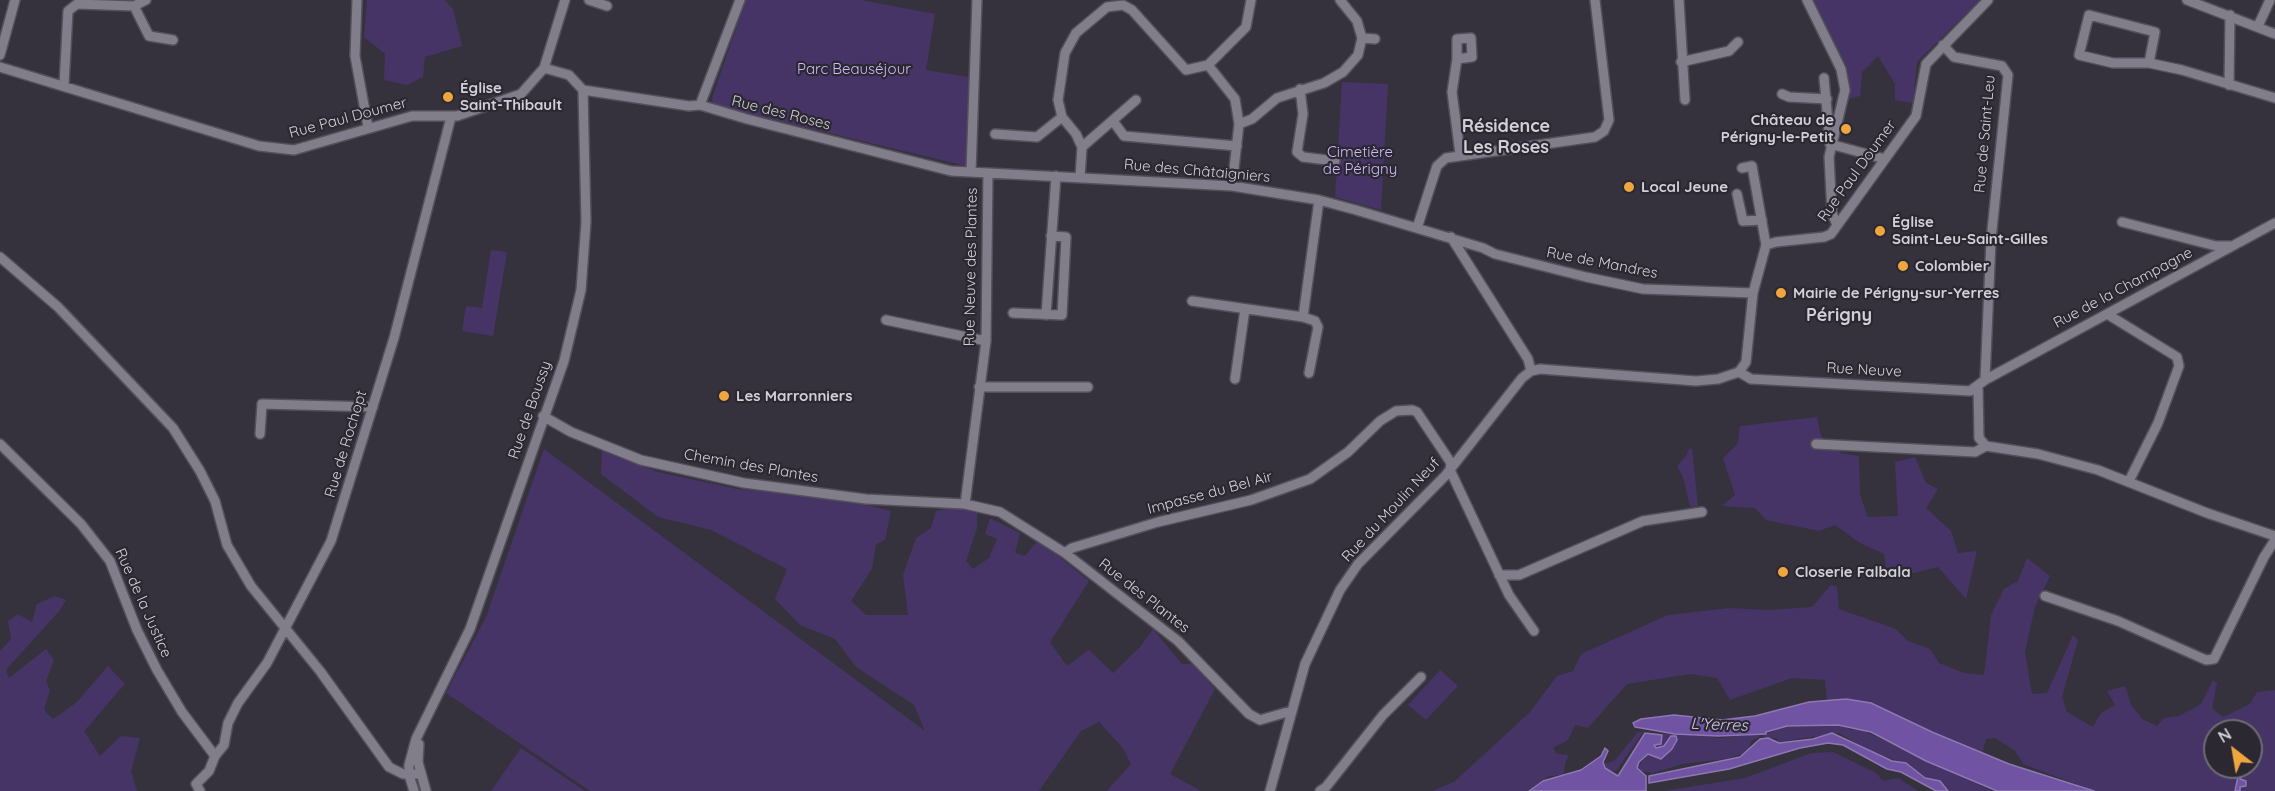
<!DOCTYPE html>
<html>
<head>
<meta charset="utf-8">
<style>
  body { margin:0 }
  #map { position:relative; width:2275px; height:791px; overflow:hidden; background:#35323d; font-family:Quicksand,sans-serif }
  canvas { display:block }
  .north { position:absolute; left:2203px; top:719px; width:60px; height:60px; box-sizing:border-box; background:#2b2832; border:2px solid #6e6b74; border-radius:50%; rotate:329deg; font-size:16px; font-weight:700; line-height:24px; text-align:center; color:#d2d0d7 }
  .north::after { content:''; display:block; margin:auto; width:21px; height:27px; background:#f0a63e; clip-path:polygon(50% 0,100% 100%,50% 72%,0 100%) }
</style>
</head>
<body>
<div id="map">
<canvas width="2275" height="791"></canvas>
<div class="north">N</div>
</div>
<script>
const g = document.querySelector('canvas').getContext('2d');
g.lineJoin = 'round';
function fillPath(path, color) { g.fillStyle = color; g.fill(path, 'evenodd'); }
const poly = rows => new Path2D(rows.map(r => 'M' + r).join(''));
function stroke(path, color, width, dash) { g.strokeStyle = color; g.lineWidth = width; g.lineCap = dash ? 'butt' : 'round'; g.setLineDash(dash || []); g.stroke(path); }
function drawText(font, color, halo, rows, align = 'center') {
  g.font = font + ' Quicksand,sans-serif'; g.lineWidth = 4.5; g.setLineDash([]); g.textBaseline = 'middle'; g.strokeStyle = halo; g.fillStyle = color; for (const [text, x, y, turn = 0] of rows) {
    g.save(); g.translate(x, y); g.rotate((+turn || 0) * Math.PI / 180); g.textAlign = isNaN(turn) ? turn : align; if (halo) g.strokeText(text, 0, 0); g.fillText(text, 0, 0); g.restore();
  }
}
fillPath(poly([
  [367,0,445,0,453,9,462,46,425,57,423,77,407,85,384,80,385,54,364,37],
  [746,0,861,0,935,14,926,70,969,77,966,166,713,105,712,98],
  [1810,0,1980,0,1917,62,1913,103,1895,100,1895,84,1878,56,1862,72,1860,96,1848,99,1846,65],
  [1342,82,1388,84,1381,210,1335,197],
  [491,250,507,252,493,336,462,331,466,306,482,308],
  [1817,417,1821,436,1841,453,1859,456,1860,495,1868,517,1898,516,1895,462,1915,457,1926,483,1938,489,1926,508,1951,531,1958,553,1977,551,1966,599,1938,567,1914,573,1887,574,1884,554,1860,543,1835,525,1819,531,1766,520,1755,508,1722,506,1735,495,1723,458,1738,443,1740,426],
  [1692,448,1698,506,1690,507,1683,477,1677,466,1686,456,1689,449],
  [544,449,925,731,914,705,856,667,835,639,800,625,775,599,787,569,711,530,658,517,601,474,602,449,658,472,737,489,846,500,891,511,885,540,876,544,872,569,851,601,866,615,908,615,903,575,916,538,931,528,936,511,957,507,977,512,977,528,966,561,973,569,989,558,997,539,985,534,990,518,1020,533,1015,553,1025,556,1038,540,1089,581,1050,642,1067,666,1089,650,1113,673,1140,647,1153,629,1182,664,1194,664,1215,689,1170,774,1201,791,1107,791,1131,764,1122,747,1099,722,1081,731,1039,791,590,791,446,693,486,617],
  [2027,558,2050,576,2035,607,2025,652,2032,694,2047,693,2073,635,2078,640,2062,697,2067,712,2093,727,2101,713,2115,705,2107,691,2125,686,2131,704,2142,719,2157,726,2164,718,2179,716,2201,704,2213,680,2217,683,2212,708,2223,717,2250,704,2257,692,2275,690,2275,791,2094,791,2023,764,2015,751,1995,738,1986,739,1982,755,1900,723,1888,711,1878,711,1849,699,1827,702,1825,680,1792,678,1730,700,1717,678,1690,674,1627,684,1588,728,1575,725,1568,740,1553,748,1557,754,1569,755,1565,763,1564,775,1549,776,1527,791,1432,791,1454,782,1530,712,1557,676,1573,671,1581,654,1668,615,1729,608,1769,610,1812,607,1831,585,1837,587,1839,609,1896,629,1908,641,1930,649,1939,663,1964,673,1984,675,1991,615,2004,589,2018,581],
  [2215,731,2251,731,2251,767,2215,767],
  [55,596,66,600,60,610,6,670,9,678,46,649,54,660,46,681,50,690,44,710,53,719,77,702,108,666,125,684,84,731,100,756,121,736,140,738,131,771,137,791,0,791,0,651,11,639,8,621,18,614,32,622,37,604],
  [1440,670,1458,686,1426,720,1408,705],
  [1840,725,1852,730,1862,730,1992,791,1947,791,1904,763,1869,751,1839,733,1778,742,1777,738,1765,738,1764,735,1784,727],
  [1644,731,1616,771,1592,768,1614,761,1638,732],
  [1672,733,1720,738,1759,734,1759,737,1751,741,1749,749,1742,754,1725,759,1683,764,1653,773,1636,770,1662,734],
  [521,748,585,791,491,791],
  [1833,752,1876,773,1883,781,1898,778,1918,791,1664,791,1745,778,1811,753]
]), '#463466');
const water = poly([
  [1846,699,1871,703,1932,732,2009,764,2094,791,1997,791,1926,761,1871,732,1838,725,1787,726,1766,732,1766,734,1718,736,1675,734,1635,727,1633,723,1641,719,1674,715,1722,720,1755,716,1809,702,1846,699],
  [1645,733,1662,735,1661,744,1654,745,1656,748,1664,746,1671,736,1676,736,1677,740,1672,749,1661,759,1648,754,1639,762,1637,768,1646,776,1646,791,1529,791,1543,781,1581,770,1601,756,1605,748,1608,751,1603,762,1605,768,1618,776,1645,733],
  [1832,733,1892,761,1906,763,1925,778,1940,781,1948,791,1936,791,1901,772,1887,769,1843,745,1828,743,1800,748,1729,769,1649,783,1649,776,1740,757,1760,739,1768,738,1779,743,1813,739,1832,733],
  [2240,767,2247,767,2240,779,2246,781,2246,786,2240,787,2240,791,2235,791,2240,767]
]);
fillPath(water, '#7153a3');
stroke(water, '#8e78b3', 1.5);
const minor = poly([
  [357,0,355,56,368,127],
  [589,0,607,6],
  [1679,0,1685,100],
  [1807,0,1841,69,1845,90,1829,157,1832,213,1837,225],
  [2187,0,2275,34],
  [134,6,149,36,173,40],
  [2258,26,2270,0],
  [1362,38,1375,39],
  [1943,45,1954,57,2002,66,2008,75,1991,240,1985,380],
  [0,55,15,0],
  [1457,59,1457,39,1471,38,1472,57,1457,59,1452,92,1460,154],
  [1681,62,1729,51,1738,42],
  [2149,63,2155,32,2089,15,2079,55,2113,63,2149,63,2182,70,2275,98],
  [1208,65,1235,99,1239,124,1232,186],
  [1208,65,1246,27,1251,0],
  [0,67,259,146,294,150,412,116,457,116,521,94,544,68,565,0],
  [544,68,569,75,583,90],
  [1824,78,1830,144,1885,159],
  [64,85,68,11,77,4,134,6,146,0],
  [2229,85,2230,15],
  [1300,89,1303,114,1297,152,1303,157,1335,161],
  [583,90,689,106,700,105,747,119,951,171,1232,186,1319,200,1356,210,1483,248,1495,254,1586,277,1643,289,1753,293],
  [1782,94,1789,97,1827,99],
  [700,105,740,0],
  [1113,121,1124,136,1237,146],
  [1239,124,1252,119,1277,98,1324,83,1343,72,1358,55,1362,38,1357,21,1340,0],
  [995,134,1037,137,1062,117],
  [1082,147,1136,100],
  [1742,168,1752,166,1766,245],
  [971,172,977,0],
  [1080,177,1082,147,1076,134,1062,117,1058,100,1065,53,1076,33,1107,7,1123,5,1132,10,1186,70,1208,65],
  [1737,194,1743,221,1762,220],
  [2122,222,2216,246,2230,246],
  [1417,228,1437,166,1446,158,1595,137,1604,131,1609,120,1595,0],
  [1451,237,1528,359,1531,371],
  [0,257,58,307,173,428,200,471,215,501,227,545,251,586,320,671,389,767,403,774,421,774],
  [1192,301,1303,317,1319,200],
  [1013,313,1062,315,1066,237,1051,236],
  [2107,314,2177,357,2179,366,2158,423,2129,481],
  [1046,315,1056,176],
  [1303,317,1315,321,1318,327,1309,373],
  [886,320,986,341],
  [1739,372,1751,379,1970,391,1985,380,2275,223],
  [1235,379,1245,309],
  [1978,386,1979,438,1986,446,2038,454,2098,470,2207,513,2275,536],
  [979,387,1088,387],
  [543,416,571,432,641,460,744,483,866,499,965,504,1000,512,1065,553,1178,641,1249,714,1260,720,1291,711],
  [260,434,262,404,373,407],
  [0,444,81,524,110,561,137,630,157,670,182,712,215,756,209,771,196,784,200,791],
  [1816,444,1975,452,1986,446],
  [965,504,986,341,988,173],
  [1065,553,1072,548,1158,522,1251,500,1310,479,1348,452,1380,421,1396,411,1412,410,1417,412,1451,463,1450,470,1509,595,1534,631],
  [1499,575,1519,575,1643,521,1702,512],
  [2045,596,2118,621,2206,660,2214,659,2264,557,2275,540],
  [419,744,418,762,426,791],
  [215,756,224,745,228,723,238,703,267,663,331,541,394,338,451,117],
  [414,791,409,775,409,765,416,739,470,629,564,361,581,290,586,222,583,90],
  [1270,791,1305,664,1340,590,1358,564,1445,476,1522,378,1531,371,1540,369,1696,381,1718,379,1739,372,1746,362,1753,293,1766,245,1776,242,1824,237,1831,234,1916,116,1926,64,1988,0],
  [1320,791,1326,787,1383,715,1421,677]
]);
stroke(minor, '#535059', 12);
stroke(minor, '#817d8a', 9);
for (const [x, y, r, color] of [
  [448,97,6,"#f0a63e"],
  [1846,129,6,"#f0a63e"],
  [1629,187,6,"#f0a63e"],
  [1880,231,6,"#f0a63e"],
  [1903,266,6,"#f0a63e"],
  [1781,293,6,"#f0a63e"],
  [724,396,6,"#f0a63e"],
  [1783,572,6,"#f0a63e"]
]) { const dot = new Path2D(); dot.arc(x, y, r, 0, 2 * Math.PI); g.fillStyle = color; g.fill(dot); stroke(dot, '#2b2832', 2); }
drawText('15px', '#ceb9fa', '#2b2832', [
  ["Parc Beauséjour",854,69],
  ["Cimetière",1360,152],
  ["de Périgny",1360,169]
]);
drawText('bold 15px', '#d2d0d7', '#2b2832', [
  ["Église",460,88],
  ["Saint-Thibault",460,105],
  ["Château de",1834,120,"right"],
  ["Périgny-le-Petit",1834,137,"right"],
  ["Local Jeune",1641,187],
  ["Église",1892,222],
  ["Saint-Leu-Saint-Gilles",1892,239],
  ["Colombier",1915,266],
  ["Mairie de Périgny-sur-Yerres",1793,293],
  ["Les Marronniers",736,396],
  ["Closerie Falbala",1795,572]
], 'left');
drawText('15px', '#d2d0d7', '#2b2832', [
  ["Rue des Roses",781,113,14],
  ["Rue Paul Doumer",348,118,-15],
  ["Rue de Saint-Leu",1985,134,-85],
  ["Rue des Châtaigniers",1197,171,5],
  ["Rue Paul Doumer",1857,171,-54],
  ["Rue de Mandres",1602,263,11],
  ["Rue Neuve des Plantes",971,267,-89],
  ["Rue de la Champagne",2123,288,-28],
  ["Rue Neuve",1864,370,3],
  ["Rue de Boussy",530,410,-71],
  ["Rue de Rochopt",346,444,-73],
  ["Chemin des Plantes",751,466,10],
  ["Impasse du Bel Air",1210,493,-15],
  ["Rue du Moulin Neuf",1391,510,-47],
  ["Rue des Plantes",1144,596,38],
  ["Rue de la Justice",143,603,66]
]);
drawText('italic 16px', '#d2c5f1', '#2b2832', [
  ["L'Yerres",1719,725,2]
]);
drawText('bold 18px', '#d2d0d7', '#2b2832', [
  ["Résidence",1506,127],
  ["Les Roses",1506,148],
  ["Périgny",1839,316]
]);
</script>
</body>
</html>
